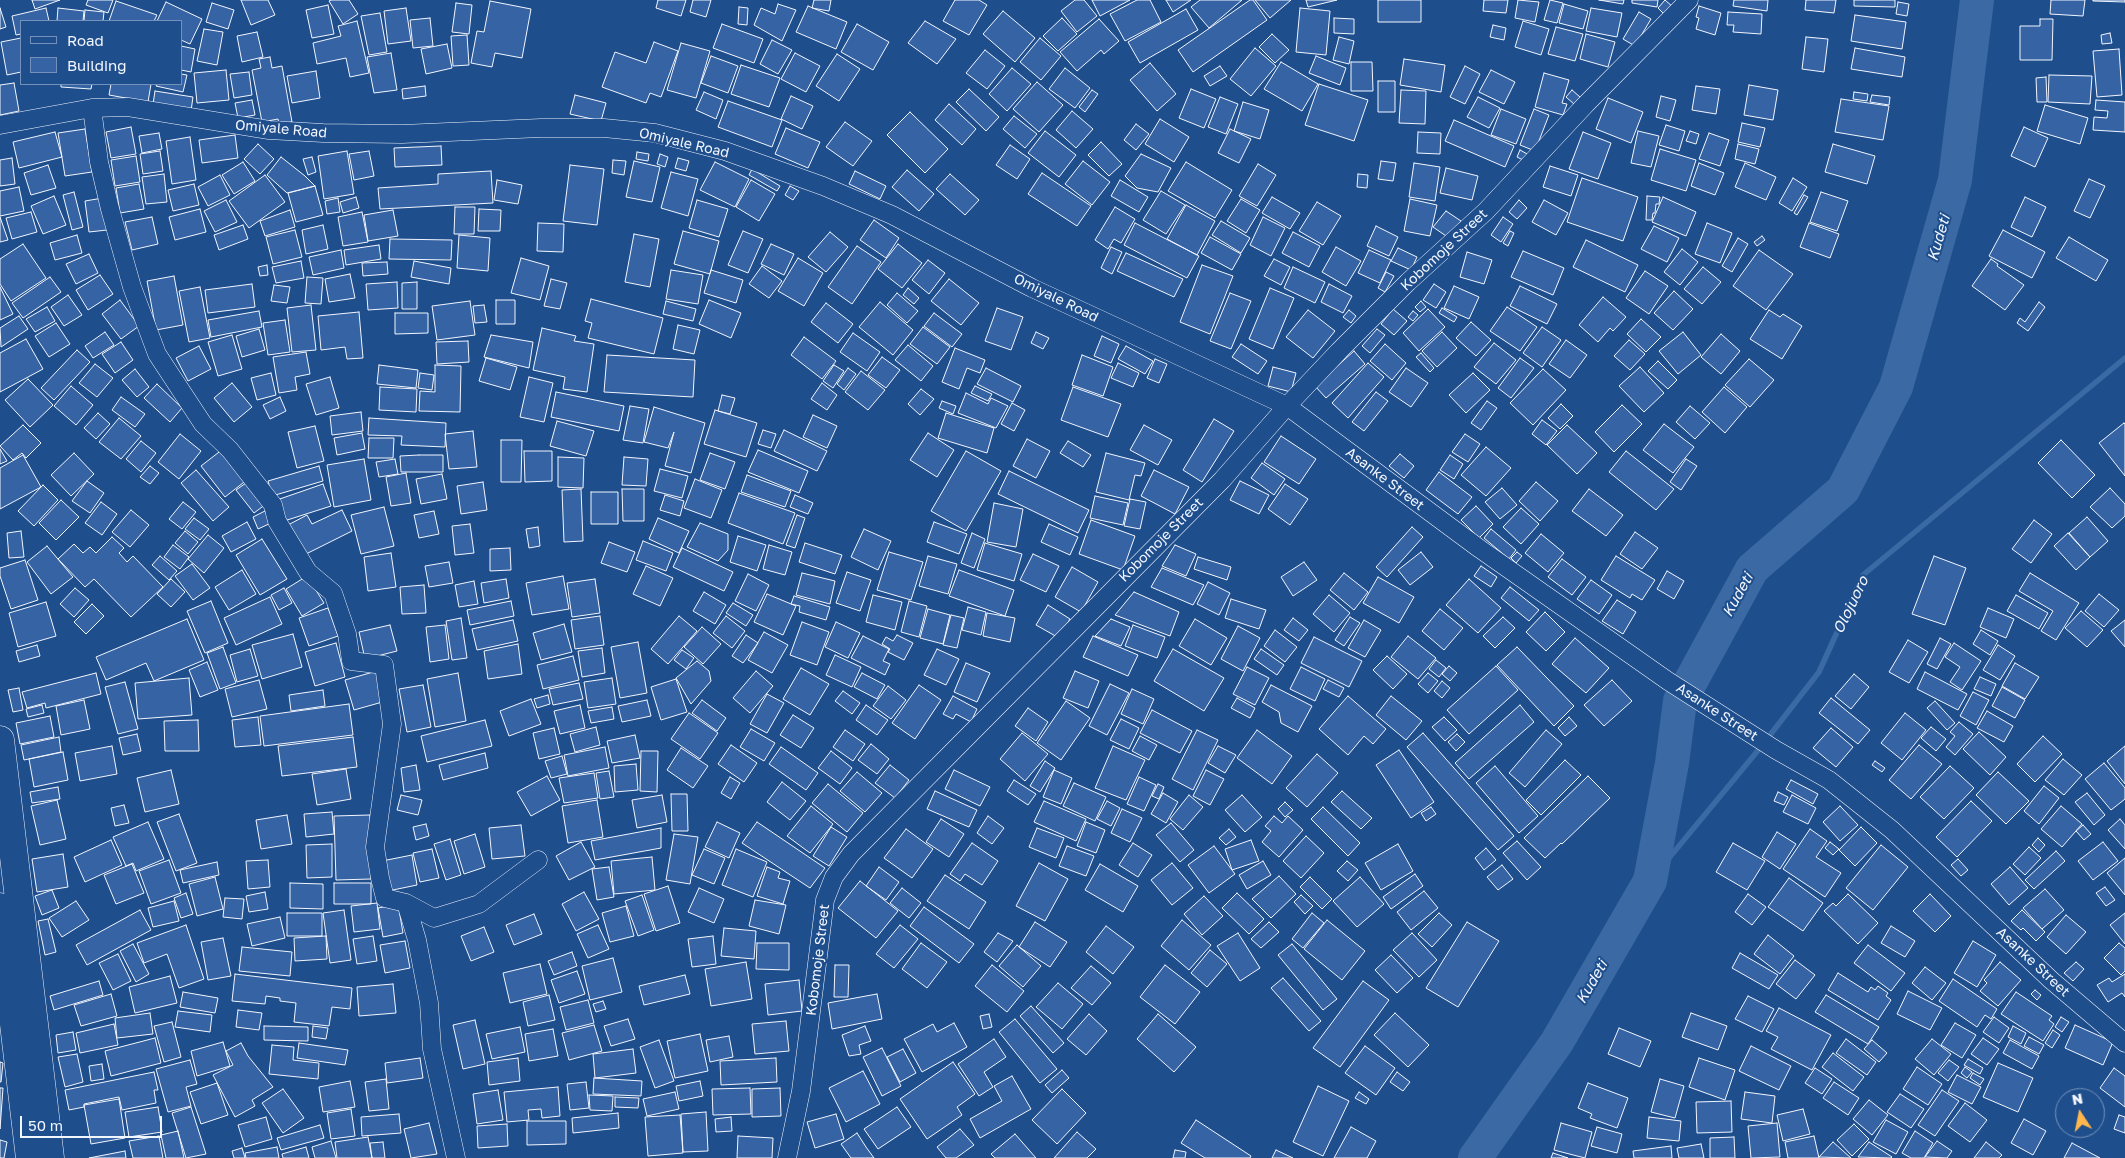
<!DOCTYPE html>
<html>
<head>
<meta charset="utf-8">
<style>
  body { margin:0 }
  #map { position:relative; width:2125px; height:1158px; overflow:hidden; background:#1f4e8c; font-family:"Golos Text",sans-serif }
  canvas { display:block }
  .legend { position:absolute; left:20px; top:20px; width:162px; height:65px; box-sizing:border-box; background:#1f4e8c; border:1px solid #7391ba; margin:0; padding:6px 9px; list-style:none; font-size:15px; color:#f2f6ff }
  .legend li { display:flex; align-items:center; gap:10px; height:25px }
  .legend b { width:25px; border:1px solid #7391ba }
  .north { position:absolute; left:2055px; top:1088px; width:50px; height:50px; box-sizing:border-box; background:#1f4e8c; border:1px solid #7391ba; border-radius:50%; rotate:349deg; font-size:14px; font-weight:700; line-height:20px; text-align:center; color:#f2f6ff }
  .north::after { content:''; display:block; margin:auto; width:18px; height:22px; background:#ffb74d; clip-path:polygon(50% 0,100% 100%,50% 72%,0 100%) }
  .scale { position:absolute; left:20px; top:1116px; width:142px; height:22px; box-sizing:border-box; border:2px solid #f2f6ff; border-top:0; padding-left:6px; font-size:15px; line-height:18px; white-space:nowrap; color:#f2f6ff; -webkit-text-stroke:4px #1f4e8c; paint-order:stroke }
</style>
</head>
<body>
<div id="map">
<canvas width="2125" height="1158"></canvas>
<ul class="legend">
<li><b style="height:6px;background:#1f4e8c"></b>Road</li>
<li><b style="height:14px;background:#3563a3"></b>Building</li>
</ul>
<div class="north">N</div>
<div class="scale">50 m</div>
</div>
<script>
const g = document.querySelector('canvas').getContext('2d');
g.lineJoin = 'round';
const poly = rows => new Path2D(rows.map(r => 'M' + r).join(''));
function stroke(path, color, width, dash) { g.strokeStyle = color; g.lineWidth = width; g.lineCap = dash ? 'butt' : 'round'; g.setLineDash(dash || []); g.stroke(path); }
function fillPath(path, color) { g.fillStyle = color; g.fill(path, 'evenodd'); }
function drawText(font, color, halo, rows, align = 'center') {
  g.font = font + ' "Golos Text",sans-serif'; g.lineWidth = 4; g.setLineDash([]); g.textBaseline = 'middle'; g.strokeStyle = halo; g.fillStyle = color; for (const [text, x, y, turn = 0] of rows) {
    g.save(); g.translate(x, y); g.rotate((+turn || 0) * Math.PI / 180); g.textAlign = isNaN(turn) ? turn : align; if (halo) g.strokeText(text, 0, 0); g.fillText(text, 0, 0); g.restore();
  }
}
stroke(poly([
  [1650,881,1760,748,1819,672,1863,575,2125,358]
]), '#3b69a3', 5.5);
stroke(poly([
  [1475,1158,1557,1042,1650,881,1672,763,1680,701,1752,569,1843,490,1896,387,1955,180,1977,0]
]), '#3b69a3', 34);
const building = poly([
  [32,0,60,0,35,9,32,0],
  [88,0,113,0,108,13,86,5,88,0],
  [241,0,268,0,275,15,251,25,241,0],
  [331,0,349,0,358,14,343,24,329,1,331,0],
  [658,0,686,0,681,16,656,8,658,0],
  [693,0,711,0,706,17,690,12,693,0],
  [814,0,831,0,829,11,812,8,814,0],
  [955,0,979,0,987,5,969,35,943,21,955,0],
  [1075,0,1084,0,1097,16,1077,32,1061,11,1075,0],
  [1092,0,1130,0,1100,16,1092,0],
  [1137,0,1150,0,1161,22,1125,41,1110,14,1137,0],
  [1166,0,1191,0,1173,12,1166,0],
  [1200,0,1242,0,1209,28,1191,7,1200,0],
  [1250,0,1253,0,1267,20,1193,72,1178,50,1250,0],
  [1255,0,1291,0,1270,18,1255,0],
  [1306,0,1337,0,1308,7,1306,0],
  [1378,0,1421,0,1421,22,1378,22,1378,0],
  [1484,0,1508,0,1506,13,1483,11,1484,0],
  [1518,0,1539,2,1535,22,1515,18,1518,0],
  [1550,0,1563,3,1557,23,1544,20,1550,0],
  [1599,0,1624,0,1623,4,1599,0],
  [1632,0,1658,0,1657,7,1632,3,1632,0],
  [1665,0,1673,7,1665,15,1658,8,1665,0],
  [1734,0,1768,0,1767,11,1733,6,1734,0],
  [1806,0,1836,0,1834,13,1805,10,1806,0],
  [1854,0,1895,0,1895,7,1854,6,1854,0],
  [2051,0,2085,0,2083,16,2050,14,2051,0],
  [2093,0,2125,0,2125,2,2093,1,2093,0],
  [116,1,157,15,154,21,109,21,116,1],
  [490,1,531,9,522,58,495,53,492,67,471,63,477,31,484,32,490,1],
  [166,2,202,19,190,44,181,40,181,21,157,21,166,2],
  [1898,2,1909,4,1907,16,1896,14,1898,2],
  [212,3,234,10,228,29,206,22,212,3],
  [456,3,472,5,469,34,452,32,456,3],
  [778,4,796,10,782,41,754,25,761,8,775,14,778,4],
  [1564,4,1588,11,1583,29,1559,23,1564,4],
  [328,5,334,34,312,38,306,10,328,5],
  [808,6,847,22,836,49,796,32,808,6],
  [1699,6,1721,13,1715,35,1696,29,1699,18,1696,17,1699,6],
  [739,7,748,8,747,25,738,24,739,7],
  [0,8,6,27,0,29,0,8],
  [46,8,49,21,21,21,21,34,16,35,12,16,46,8],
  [58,8,84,11,83,21,57,21,58,8],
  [406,8,411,41,388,44,384,11,406,8],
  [1300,8,1330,11,1326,55,1296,52,1300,8],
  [1591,8,1622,13,1617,37,1586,31,1591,8],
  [1186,9,1198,30,1140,63,1128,42,1186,9],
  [85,10,104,12,103,21,84,21,85,10],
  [1003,11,1035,38,1015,62,983,34,1003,11],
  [1639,12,1651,19,1635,46,1623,39,1639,12],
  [1728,12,1762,14,1761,34,1733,32,1734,25,1727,25,1728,12],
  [380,13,387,52,369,55,361,16,380,13],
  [1855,15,1906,22,1902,49,1851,41,1855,15],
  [430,18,433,46,413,48,410,20,430,18],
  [1062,18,1077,34,1058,51,1043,36,1062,18],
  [1334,18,1354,19,1354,34,1334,33,1334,18],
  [1099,19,1119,41,1104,54,1101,50,1077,71,1060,52,1099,19],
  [2040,19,2053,19,2052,60,2020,60,2020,26,2040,26,2040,19],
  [357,21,369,73,350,77,346,58,317,64,313,43,341,36,338,26,357,21],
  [925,21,956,39,937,64,908,43,925,21],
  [1523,21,1549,29,1541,55,1515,47,1523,21],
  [722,24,763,39,754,63,713,48,722,24],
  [857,24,889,42,873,70,841,52,857,24],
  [1493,25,1506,28,1504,40,1490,37,1493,25],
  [1556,27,1583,34,1575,61,1548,54,1556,27],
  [204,29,223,32,217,65,197,61,204,29],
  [257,32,263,57,242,62,237,36,257,32],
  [2110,33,2112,43,2102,44,2101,35,2110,33],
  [1272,34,1289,50,1275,63,1259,47,1272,34],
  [1586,34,1615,42,1608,67,1580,59,1586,34],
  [467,35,469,65,453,66,451,36,467,35],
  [1339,37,1354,41,1349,64,1333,60,1339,37],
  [1806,37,1828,39,1824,72,1802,69,1806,37],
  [21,38,21,72,7,75,1,42,21,38],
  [1040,38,1061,56,1041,80,1020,62,1040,38],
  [772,40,792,50,778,74,760,64,772,40],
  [654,42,678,51,661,97,650,93,646,103,602,87,615,52,646,63,654,42],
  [681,43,710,51,696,98,667,90,681,43],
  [447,44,452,68,426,74,421,49,447,44],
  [181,46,195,49,191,72,181,70,181,46],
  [1255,48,1276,66,1251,96,1230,79,1255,48],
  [1855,48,1905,57,1902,77,1851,69,1855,48],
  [2119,49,2122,95,2097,97,2093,51,2119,49],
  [985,50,1005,66,987,89,966,73,985,50],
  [391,53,397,90,374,93,367,57,391,53],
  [795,53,820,66,806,92,781,79,795,53],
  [837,54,860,69,839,101,816,86,837,54],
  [711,56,738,66,728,93,701,83,711,56],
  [1316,56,1346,68,1340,85,1309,73,1316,56],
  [270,57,272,68,282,66,292,122,279,124,278,119,262,122,252,70,261,68,259,59,270,57],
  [1404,59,1445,65,1441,92,1400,85,1404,59],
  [1281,62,1318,84,1302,111,1264,89,1281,62],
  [1351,62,1372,62,1373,91,1351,91,1351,62],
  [1150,63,1176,94,1157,111,1130,80,1150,63],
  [741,65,780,78,769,107,731,94,741,65],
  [1220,66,1227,76,1210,86,1204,76,1220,66],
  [1465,66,1480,74,1465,104,1450,97,1465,66],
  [1012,68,1031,84,1007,111,989,94,1012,68],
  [1065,68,1090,88,1075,108,1049,89,1065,68],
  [226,70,229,100,197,103,194,73,226,70],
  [1491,70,1515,82,1504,104,1479,92,1491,70],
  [316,71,320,98,292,103,287,76,316,71],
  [249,72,252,95,234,98,230,74,249,72],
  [1544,73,1569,80,1562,103,1567,104,1563,115,1535,107,1544,73],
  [181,74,187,75,183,92,156,86,157,84,181,84,181,74],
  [2049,75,2092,76,2090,104,2048,102,2049,75],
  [2046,77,2047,102,2037,102,2036,78,2046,77],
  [1378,81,1395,81,1395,112,1378,112,1378,81],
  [1037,82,1063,105,1039,132,1013,109,1037,82],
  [14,83,19,111,0,115,0,85,14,83],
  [61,84,92,84,91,89,61,87,61,84],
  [111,84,151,84,148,102,109,95,111,84],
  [1319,84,1368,100,1354,141,1305,125,1319,84],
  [1749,85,1778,90,1773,120,1744,115,1749,85],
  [425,86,426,96,403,99,402,89,425,86],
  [1696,86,1720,89,1716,114,1692,110,1696,86],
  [969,89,999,117,986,131,956,102,969,89],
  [1191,89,1216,99,1204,128,1179,118,1191,89],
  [1092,90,1098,94,1085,112,1079,107,1092,90],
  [1401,90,1426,91,1425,124,1399,123,1401,90],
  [1572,90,1580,97,1574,104,1566,97,1572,90],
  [155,91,193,97,191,111,153,104,155,91],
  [704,92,723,100,716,119,696,110,704,92],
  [1854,92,1868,94,1867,101,1853,99,1854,92],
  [575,95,606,103,601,121,570,114,575,95],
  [1872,95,1890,97,1889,105,1870,102,1872,95],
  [791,96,813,106,802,129,781,119,791,96],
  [1661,96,1676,100,1670,121,1656,117,1661,96],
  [1220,97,1238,104,1226,134,1208,127,1220,97],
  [1478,97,1500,108,1489,128,1467,117,1478,97],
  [1608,98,1643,112,1631,143,1596,129,1608,98],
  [1841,99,1889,106,1883,140,1835,132,1841,99],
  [252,100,255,115,238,118,235,103,252,100],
  [2096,100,2125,102,2125,132,2093,130,2094,117,2107,118,2108,111,2095,110,2096,100],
  [728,101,782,120,772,147,718,127,728,101],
  [1243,102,1269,110,1260,139,1234,131,1243,102],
  [949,104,976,129,962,145,935,120,949,104],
  [2045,105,2088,118,2080,144,2037,131,2045,105],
  [1501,109,1526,119,1516,144,1491,135,1501,109],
  [1534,109,1549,115,1535,151,1520,145,1534,109],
  [1072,111,1093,129,1076,148,1056,130,1072,111],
  [910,112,948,149,925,173,887,135,910,112],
  [1014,116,1037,134,1025,148,1003,129,1014,116],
  [1160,119,1189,137,1174,162,1145,144,1160,119],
  [1454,120,1514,146,1505,167,1445,141,1454,120],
  [845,122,872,141,853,166,826,147,845,122],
  [1742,123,1765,128,1760,147,1738,142,1742,123],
  [1136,124,1149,134,1136,150,1124,140,1136,124],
  [1666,125,1685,131,1679,151,1659,145,1666,125],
  [131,127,136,154,111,158,106,132,131,127],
  [2024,127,2048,138,2035,167,2011,156,2024,127],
  [786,128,820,142,808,168,775,154,786,128],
  [85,129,92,172,65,176,58,133,85,129],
  [1230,129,1251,139,1239,163,1218,153,1230,129],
  [1045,131,1076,155,1059,177,1028,153,1045,131],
  [1638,131,1659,136,1651,167,1631,163,1638,131],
  [1690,131,1699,134,1696,144,1686,141,1690,131],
  [55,132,62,157,19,168,13,142,55,132],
  [1418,132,1441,133,1440,154,1417,153,1418,132],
  [1583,132,1611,143,1598,179,1569,169,1583,132],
  [159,133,162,149,142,153,139,136,159,133],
  [1709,133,1729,140,1720,166,1699,159,1709,133],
  [235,135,238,158,202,163,199,140,235,135],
  [190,137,196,180,172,184,166,141,190,137],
  [1101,142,1122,164,1109,176,1088,155,1101,142],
  [258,144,274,159,260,174,244,159,258,144],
  [1738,144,1759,149,1755,164,1735,159,1738,144],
  [1833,144,1875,156,1867,184,1825,172,1833,144],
  [1010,145,1030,159,1017,179,996,165,1010,145],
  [441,146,442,165,395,167,394,148,441,146],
  [1660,149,1696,160,1686,191,1651,180,1660,149],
  [1520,150,1529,155,1525,161,1517,157,1520,150],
  [160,151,163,171,143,174,140,154,160,151],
  [347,151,354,194,324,199,318,156,347,151],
  [369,151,374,176,354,180,349,154,369,151],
  [637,152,649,154,648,161,636,159,637,152],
  [660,154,668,157,665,167,657,164,660,154],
  [1141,154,1171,168,1158,192,1137,188,1125,176,1141,154],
  [136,156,140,182,115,186,111,160,136,156],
  [281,157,305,176,315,186,287,193,267,175,281,157],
  [312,157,316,172,308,175,303,159,312,157],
  [12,158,15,184,0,186,0,160,12,158],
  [678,158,689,161,686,171,675,168,678,158],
  [613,160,626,161,624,175,612,173,613,160],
  [634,161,660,167,652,202,626,197,634,161],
  [1083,161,1110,182,1092,205,1065,184,1083,161],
  [1381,161,1396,163,1393,181,1378,179,1381,161],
  [243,162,255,181,234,194,222,175,243,162],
  [715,162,749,179,735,207,700,190,715,162],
  [1186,162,1232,190,1215,218,1168,191,1186,162],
  [1414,163,1440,167,1435,201,1409,197,1414,163],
  [1699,163,1724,173,1715,195,1691,186,1699,163],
  [1745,163,1776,177,1766,200,1735,187,1745,163],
  [1258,164,1276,175,1257,206,1239,196,1258,164],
  [48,165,56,188,31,195,24,173,48,165],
  [570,165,604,169,597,225,563,221,570,165],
  [1550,166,1578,175,1571,196,1543,187,1550,166],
  [1446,168,1478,176,1472,200,1440,193,1446,168],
  [752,169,780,186,777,191,749,175,752,169],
  [907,170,934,194,919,211,892,187,907,170],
  [491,171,493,203,380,209,378,188,438,184,438,174,491,171],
  [855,171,886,186,880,199,849,184,855,171],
  [671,172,698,179,688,216,661,208,671,172],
  [1042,173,1091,206,1077,226,1028,194,1042,173],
  [164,174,167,202,146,204,142,177,164,174],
  [950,174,979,200,965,215,936,189,950,174],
  [1358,174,1368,175,1367,188,1357,187,1358,174],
  [220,175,230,195,208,206,198,187,220,175],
  [265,175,285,202,249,228,229,201,265,175],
  [1582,178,1638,197,1623,241,1567,222,1582,178],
  [1793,178,1807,187,1792,211,1779,203,1793,178],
  [2089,179,2105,186,2090,218,2074,211,2089,179],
  [497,180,522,185,518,204,494,200,497,180],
  [751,180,775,194,759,221,736,207,751,180],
  [1120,180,1148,197,1139,212,1111,196,1120,180],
  [139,184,144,209,120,213,116,188,139,184],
  [194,184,199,205,173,211,168,190,194,184],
  [315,186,323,215,296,222,288,193,315,186],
  [790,186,799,191,793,200,785,195,790,186],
  [19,187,24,211,0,216,0,191,19,187],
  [1161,191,1185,205,1166,234,1143,220,1161,191],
  [74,192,83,227,72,230,63,195,74,192],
  [1821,192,1848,201,1837,231,1810,222,1821,192],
  [1804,195,1808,197,1797,215,1794,213,1804,195],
  [54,196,66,225,43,234,31,206,54,196],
  [1647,196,1660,197,1659,204,1656,204,1655,213,1653,213,1652,220,1646,220,1647,196],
  [356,197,359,208,343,213,340,202,356,197],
  [1272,197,1300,213,1290,229,1262,213,1272,197],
  [1663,197,1696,212,1686,236,1652,222,1663,197],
  [2025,197,2046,207,2032,237,2011,227,2025,197],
  [103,198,107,230,89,232,85,201,103,198],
  [338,198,340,212,327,214,325,201,338,198],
  [1241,199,1260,210,1246,233,1227,221,1241,199],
  [1410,199,1437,205,1430,236,1404,231,1410,199],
  [226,200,237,222,215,232,204,211,226,200],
  [697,200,728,209,719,237,689,228,697,200],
  [1519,200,1527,208,1517,219,1509,212,1519,200],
  [1544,200,1568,213,1556,235,1532,222,1544,200],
  [1317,202,1341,216,1323,245,1299,231,1317,202],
  [1186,205,1215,221,1197,255,1167,239,1186,205],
  [455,207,475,207,474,234,454,234,455,207],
  [1115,207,1135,219,1121,243,1114,239,1108,249,1095,240,1115,207],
  [200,209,206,232,175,240,169,217,200,209],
  [479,209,501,210,500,231,478,231,479,209],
  [290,210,295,227,265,236,260,221,290,210],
  [393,210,398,236,368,241,364,215,393,210],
  [1446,211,1461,221,1449,238,1433,227,1446,211],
  [31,212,37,232,12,239,6,218,31,212],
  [362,212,368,242,343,246,338,217,362,212],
  [0,217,8,240,0,242,0,217],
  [152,217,158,244,132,250,125,222,152,217],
  [1263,217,1285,228,1271,256,1250,245,1263,217],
  [1503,217,1513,224,1501,242,1491,235,1503,217],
  [874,220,899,238,886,258,860,240,874,220],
  [1221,221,1250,238,1241,253,1212,235,1221,221],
  [538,223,564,224,563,252,537,251,538,223],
  [1135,223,1199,256,1187,278,1124,245,1135,223],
  [1707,223,1732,233,1720,263,1695,254,1707,223],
  [1809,223,1839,234,1830,258,1800,247,1809,223],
  [243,225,248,239,219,250,214,235,243,225],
  [323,225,328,249,306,254,302,230,323,225],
  [1376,226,1398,237,1389,256,1367,246,1376,226],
  [1654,226,1679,238,1667,262,1641,249,1654,226],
  [295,230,302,257,273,264,266,237,295,230],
  [2003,230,2045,252,2032,278,1989,256,2003,230],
  [683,231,719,241,710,274,674,264,683,231],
  [743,231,763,239,748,273,728,265,743,231],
  [1510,231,1514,233,1508,246,1503,243,1510,231],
  [830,232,848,247,826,272,808,257,830,232],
  [1293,232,1320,246,1309,267,1282,253,1293,232],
  [634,234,659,239,650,287,625,282,634,234],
  [77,235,82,253,55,260,50,243,77,235],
  [459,235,490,238,488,271,457,268,459,235],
  [1762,236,1765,240,1757,246,1754,242,1762,236],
  [1210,237,1241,254,1232,270,1201,253,1210,237],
  [2069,237,2108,260,2096,281,2056,258,2069,237],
  [1738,238,1748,244,1732,272,1722,266,1738,238],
  [390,239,452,240,451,260,389,259,390,239],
  [1586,240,1638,265,1625,292,1573,267,1586,240],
  [23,244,46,278,11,301,0,284,0,259,23,244],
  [771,244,794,254,784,275,761,264,771,244],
  [898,244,922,263,902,288,878,269,898,244],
  [379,245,381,259,346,265,344,250,379,245],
  [857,246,881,262,852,304,828,287,857,246],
  [1111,247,1122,252,1112,274,1101,268,1111,247],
  [1336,247,1361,261,1346,286,1322,272,1336,247],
  [1398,248,1417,257,1411,270,1391,261,1398,248],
  [1682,249,1698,262,1680,285,1664,272,1682,249],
  [341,250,344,268,313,275,309,257,341,250],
  [1369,250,1391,260,1380,283,1358,273,1369,250],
  [1759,250,1793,274,1766,310,1733,286,1759,250],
  [1523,251,1564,268,1553,295,1511,277,1523,251],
  [1467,252,1492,260,1484,284,1460,277,1467,252],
  [1126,253,1183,279,1174,297,1117,271,1126,253],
  [89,254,98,273,76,284,66,264,89,254],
  [521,258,549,266,540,300,511,293,521,258],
  [798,258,823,273,804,306,778,291,798,258],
  [1274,259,1290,267,1281,285,1264,276,1274,259],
  [1991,259,1998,264,1997,266,2024,285,2005,310,1972,286,1991,259],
  [928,260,945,273,929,294,912,280,928,260],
  [301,261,304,278,276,283,272,267,301,261],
  [414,261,451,268,449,284,411,277,414,261],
  [387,262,388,274,363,276,362,263,387,262],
  [267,265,268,275,260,276,258,267,267,265],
  [1202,265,1233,276,1210,334,1180,322,1202,265],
  [762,266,782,281,769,298,749,284,762,266],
  [1293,267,1325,282,1315,303,1284,288,1293,267],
  [1703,267,1721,282,1702,304,1684,289,1703,267],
  [671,270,703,275,698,304,666,299,671,270],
  [711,270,743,280,736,303,704,293,711,270],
  [1645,271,1668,286,1649,314,1626,298,1645,271],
  [1386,272,1394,276,1385,292,1378,288,1386,272],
  [350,274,355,298,329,302,325,279,350,274],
  [100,275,113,294,88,310,76,290,100,275],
  [174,276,183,325,156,330,147,281,174,276],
  [50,277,61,292,23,318,12,303,50,277],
  [307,277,323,278,321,304,305,303,307,277],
  [551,279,567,283,560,309,544,306,551,279],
  [949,279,979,303,961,325,931,301,949,279],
  [397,282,398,308,368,310,366,284,397,282],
  [417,282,417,309,402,309,402,283,417,282],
  [252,284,255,307,208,313,205,290,252,284],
  [1329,284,1352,296,1343,313,1321,302,1329,284],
  [1434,284,1446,292,1436,308,1423,300,1434,284],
  [274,285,290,287,287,303,271,301,274,285],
  [1454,286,1479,297,1469,319,1444,308,1454,286],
  [1520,286,1557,304,1547,324,1510,306,1520,286],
  [0,287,13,314,0,320,0,287],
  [200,287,210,338,189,342,179,291,200,287],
  [908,288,919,298,914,304,903,295,908,288],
  [1270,288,1294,298,1273,349,1249,339,1270,288],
  [1674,291,1693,309,1673,330,1654,313,1674,291],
  [897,293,918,311,907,323,887,305,897,293],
  [1230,293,1251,301,1231,349,1210,341,1230,293],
  [68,295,82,315,64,326,51,307,68,295],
  [1603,297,1626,317,1613,331,1610,328,1598,342,1579,325,1603,297],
  [591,299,663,318,654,354,588,338,592,323,585,321,591,299],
  [120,300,139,326,121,339,102,314,120,300],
  [496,300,515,300,515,324,496,324,496,300],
  [709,300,741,313,731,338,699,324,709,300],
  [470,301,475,335,437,340,432,306,470,301],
  [666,301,696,309,693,321,663,314,666,301],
  [1421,301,1426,307,1420,312,1415,307,1421,301],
  [880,302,913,330,893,355,859,327,880,302],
  [2039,302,2045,307,2028,331,2017,323,2020,318,2025,322,2039,302],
  [826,303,853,324,838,343,811,322,826,303],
  [311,305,316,350,292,352,287,308,311,305],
  [484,305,487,322,475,323,473,306,484,305],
  [47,307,55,321,35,332,26,319,47,307],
  [1507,307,1537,327,1520,351,1490,331,1507,307],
  [997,308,1023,317,1011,350,985,341,997,308],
  [1442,308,1457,317,1454,322,1439,313,1442,308],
  [1393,309,1407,321,1394,335,1381,324,1393,309],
  [1428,309,1445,327,1419,351,1403,333,1428,309],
  [1308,310,1335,331,1313,358,1286,337,1308,310],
  [1349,310,1356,316,1351,323,1343,317,1349,310],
  [1769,310,1780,317,1783,314,1802,326,1782,359,1750,339,1769,310],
  [259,311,262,327,211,337,208,320,259,311],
  [1413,311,1418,315,1413,321,1408,317,1413,311],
  [359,312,363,358,347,359,345,347,321,350,318,316,359,312],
  [395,313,428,313,428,333,395,334,395,313],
  [934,313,962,334,952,347,924,326,934,313],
  [19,316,28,329,1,347,0,328,19,316],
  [1641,319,1661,337,1646,352,1627,334,1641,319],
  [285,320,290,352,268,355,263,323,285,320],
  [1471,322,1491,340,1476,356,1456,338,1471,322],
  [56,323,70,344,49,357,35,336,56,323],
  [678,325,700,330,694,354,673,349,678,325],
  [923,327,950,347,937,364,910,344,923,327],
  [1542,327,1561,340,1542,367,1523,353,1542,327],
  [542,328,576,336,574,341,594,344,587,392,563,389,565,377,533,370,542,328],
  [259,329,265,350,242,357,236,336,259,329],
  [1377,329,1385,335,1370,353,1362,346,1377,329],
  [105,332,114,345,93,358,85,346,105,332],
  [1036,332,1049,338,1043,349,1031,343,1036,332],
  [1442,332,1457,348,1437,367,1422,351,1442,332],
  [1683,332,1701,355,1678,374,1659,351,1683,332],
  [853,333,880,352,867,371,840,352,853,333],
  [1721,334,1740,351,1721,374,1701,357,1721,334],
  [232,335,242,369,218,376,208,342,232,335],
  [491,335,533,342,529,368,484,357,491,335],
  [1102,336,1119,344,1111,363,1094,356,1102,336],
  [804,337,836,361,822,379,791,355,804,337],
  [26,339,43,369,0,392,0,353,26,339],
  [1566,340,1587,355,1570,378,1549,364,1566,340],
  [1629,340,1645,354,1630,370,1614,356,1629,340],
  [468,341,469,362,437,364,436,342,468,341],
  [121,342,133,360,115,373,102,354,121,342],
  [1494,343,1516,360,1496,384,1474,367,1494,343],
  [1241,344,1267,361,1258,374,1232,357,1241,344],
  [1385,344,1406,363,1392,380,1370,361,1385,344],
  [908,345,933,366,921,381,895,360,908,345],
  [199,346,211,369,188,381,176,358,199,346],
  [1126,346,1153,361,1145,374,1118,359,1126,346],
  [955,348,985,360,980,373,967,368,959,389,942,382,955,348],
  [77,350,90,362,54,400,41,388,77,350],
  [1354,351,1365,364,1326,398,1315,386,1354,351],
  [306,352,310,374,295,377,297,390,279,393,273,357,306,352],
  [1421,353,1434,368,1430,372,1416,357,1421,353],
  [607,355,695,360,693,397,604,392,607,355],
  [1082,355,1113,367,1103,396,1072,385,1082,355],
  [882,357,900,370,886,388,868,375,882,357],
  [486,358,517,367,510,390,479,381,486,358],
  [1520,358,1534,368,1511,398,1498,388,1520,358],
  [1155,359,1167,364,1159,383,1147,378,1155,359],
  [1749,359,1774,380,1750,407,1725,385,1749,359],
  [1658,361,1677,380,1668,389,1648,371,1658,361],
  [1118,363,1139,373,1133,387,1111,378,1118,363],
  [1368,363,1384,377,1348,418,1332,403,1368,363],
  [95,364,113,378,97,397,79,383,95,364],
  [379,365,418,370,416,388,377,384,379,365],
  [435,365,461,366,460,412,419,411,420,391,435,392,435,365],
  [834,365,844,371,833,388,823,381,834,365],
  [1273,367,1296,373,1291,392,1268,386,1273,367],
  [1640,367,1664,393,1644,412,1619,386,1640,367],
  [848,368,856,374,844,390,837,384,848,368],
  [986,368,1021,386,1013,402,977,384,986,368],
  [1406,368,1428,383,1411,407,1389,392,1406,368],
  [135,369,149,387,137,397,122,380,135,369],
  [1543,369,1566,390,1533,425,1510,403,1543,369],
  [861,371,885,390,868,410,845,392,861,371],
  [271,373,276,395,257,400,251,378,271,373],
  [420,373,434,375,432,390,418,388,420,373],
  [1473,373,1490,390,1466,413,1449,395,1473,373],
  [330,377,339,408,316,415,306,384,330,377],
  [529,377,553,383,544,422,520,417,529,377],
  [28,379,53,405,30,427,5,400,28,379],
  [232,383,252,407,234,422,214,398,232,383],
  [822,383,837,395,827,410,811,399,822,383],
  [157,384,182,408,170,422,144,398,157,384],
  [71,386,93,405,76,425,54,406,71,386],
  [975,386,992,394,988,401,971,393,975,386],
  [380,387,417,389,416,412,379,410,380,387],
  [1073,387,1121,404,1108,437,1061,420,1073,387],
  [1724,387,1747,407,1725,433,1702,412,1724,387],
  [921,389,934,399,920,415,908,404,921,389],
  [556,392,624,406,619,431,551,417,556,392],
  [1376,392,1388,401,1364,431,1352,422,1376,392],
  [966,393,988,404,991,398,1008,406,996,428,958,413,966,393],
  [722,395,735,398,730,414,718,411,722,395],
  [121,397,145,414,135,427,112,410,121,397],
  [280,397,286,411,270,419,263,405,280,397],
  [942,401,956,406,953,414,939,408,942,401],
  [1487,401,1497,408,1481,430,1471,423,1487,401],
  [1012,403,1025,410,1014,431,1001,424,1012,403],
  [1561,404,1573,416,1560,429,1548,418,1561,404],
  [1622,405,1642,424,1614,452,1595,432,1622,405],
  [630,406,649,409,643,443,623,440,630,406],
  [1690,406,1710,423,1695,439,1676,422,1690,406],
  [654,407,705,423,691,473,665,466,674,432,668,448,644,442,654,407],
  [715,410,757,423,746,457,704,444,715,410],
  [361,412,363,431,332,435,330,416,361,412],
  [98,413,110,424,96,439,84,428,98,413],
  [946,413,994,428,987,453,938,438,946,413],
  [813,415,837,426,827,448,803,437,813,415],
  [119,418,141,436,121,459,99,442,119,418],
  [369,418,446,423,445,447,401,445,402,436,368,435,369,418],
  [1214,419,1234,431,1202,482,1183,470,1214,419],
  [1542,420,1557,431,1546,445,1532,434,1542,420],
  [557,421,594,431,586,456,550,446,557,421],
  [2124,423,2125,424,2125,476,2099,443,2124,423],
  [1664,424,1694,447,1673,473,1643,450,1664,424],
  [23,425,41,443,26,458,22,453,13,460,0,446,23,425],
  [1144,425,1172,440,1158,465,1130,450,1144,425],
  [1567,425,1597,453,1577,474,1547,445,1567,425],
  [315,426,324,461,297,468,288,432,315,426],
  [763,430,776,434,771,448,758,444,763,430],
  [784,430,827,451,817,471,774,451,784,430],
  [473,431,477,467,449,469,445,434,473,431],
  [362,433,365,449,337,455,334,438,362,433],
  [928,433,954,450,937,477,910,460,928,433],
  [180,434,201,451,179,479,158,462,180,434],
  [1465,434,1480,444,1468,462,1452,452,1465,434],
  [1281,436,1316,459,1299,484,1264,462,1281,436],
  [369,438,394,438,393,458,368,458,369,438],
  [1027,439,1050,451,1036,478,1013,466,1027,439],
  [501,440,522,440,521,482,501,482,501,440],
  [2061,440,2095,475,2072,498,2038,463,2061,440],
  [141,441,156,453,141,472,126,459,141,441],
  [1068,441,1091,455,1083,467,1060,453,1068,441],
  [1486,447,1511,468,1486,496,1461,475,1486,447],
  [0,449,7,461,0,464,0,449],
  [223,449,248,479,225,497,201,466,223,449],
  [758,450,808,471,799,493,748,472,758,450],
  [524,451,552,451,552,481,525,482,524,451],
  [966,451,1001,471,966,531,931,511,966,451],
  [1626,451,1674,489,1656,510,1609,472,1626,451],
  [74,453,94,474,71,496,51,475,74,453],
  [710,453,735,462,725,489,700,480,710,453],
  [1106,453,1145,463,1141,476,1135,475,1129,500,1096,492,1106,453],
  [1400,454,1414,466,1404,478,1389,466,1400,454],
  [23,455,41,487,0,509,0,468,23,455],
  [419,455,443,455,443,472,401,472,400,456,419,455],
  [1450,455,1463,464,1454,479,1440,470,1450,455],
  [558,457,584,458,583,488,558,487,558,457],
  [624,457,648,459,646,486,622,485,624,457],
  [364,459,371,500,334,507,327,465,364,459],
  [395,459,398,474,379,477,376,462,395,459],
  [1686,459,1697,466,1681,490,1670,482,1686,459],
  [1262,463,1285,479,1274,495,1251,478,1262,463],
  [150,466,159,473,150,484,140,477,150,466],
  [319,466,323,481,272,496,268,481,319,466],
  [660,469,688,476,682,498,654,491,660,469],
  [196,470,229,507,213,521,181,483,196,470],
  [1154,470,1189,487,1175,514,1141,496,1154,470],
  [1009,471,1089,510,1078,533,998,494,1009,471],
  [1439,472,1472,497,1458,514,1426,490,1439,472],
  [406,473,411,503,391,506,386,477,406,473],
  [442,474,447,499,421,504,416,479,442,474],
  [747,475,791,491,785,507,741,492,747,475],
  [695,479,722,490,711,518,684,508,695,479],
  [87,481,104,493,90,513,72,501,87,481],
  [249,481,266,504,254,513,236,490,249,481],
  [1240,481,1269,495,1259,514,1230,500,1240,481],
  [483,482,487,510,461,514,457,486,483,482],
  [1536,482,1558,501,1540,521,1519,501,1536,482],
  [323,484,331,506,281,522,274,501,323,484],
  [1285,484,1308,499,1290,525,1268,509,1285,484],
  [43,485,58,500,34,526,18,511,43,485],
  [1502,488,1517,505,1500,519,1485,502,1502,488],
  [2110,488,2125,504,2125,516,2112,528,2090,507,2110,488],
  [581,489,583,541,564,542,562,490,581,489],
  [622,489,644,489,644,521,623,521,622,489],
  [1589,489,1623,515,1606,536,1572,511,1589,489],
  [591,492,618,492,618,524,591,524,591,492],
  [739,493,795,513,783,544,728,523,739,493],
  [665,495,684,501,680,516,660,510,665,495],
  [795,495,813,503,808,514,790,507,795,495],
  [1095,496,1128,503,1123,525,1090,518,1095,496],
  [1130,499,1146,502,1140,529,1124,526,1130,499],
  [61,500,79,517,56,540,39,523,61,500],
  [101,502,117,514,102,535,85,523,101,502],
  [183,502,196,512,182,529,169,519,183,502],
  [994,503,1023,509,1016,547,987,542,994,503],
  [1476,506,1493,524,1479,538,1461,520,1476,506],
  [384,507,394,546,361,554,351,515,384,507],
  [1521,508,1539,524,1521,544,1503,527,1521,508],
  [131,510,149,525,130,547,112,532,131,510],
  [342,510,352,531,304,555,288,525,307,515,312,524,342,510],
  [265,511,271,523,258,529,253,517,265,511],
  [434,511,439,534,419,538,414,515,434,511],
  [797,515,805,518,795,548,786,545,797,515],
  [2087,517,2108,541,2090,557,2069,533,2087,517],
  [194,518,209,529,200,540,185,529,194,518],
  [658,518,689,531,679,553,649,539,658,518],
  [1091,520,1135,536,1123,570,1079,554,1091,520],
  [2034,520,2052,534,2031,563,2012,549,2034,520],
  [247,522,256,539,231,552,222,536,247,522],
  [934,522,967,534,959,554,927,542,934,522],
  [700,523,728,534,728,550,718,561,687,547,700,523],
  [470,524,474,553,455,555,452,526,470,524],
  [1049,524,1078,537,1070,555,1041,542,1049,524],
  [538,527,540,546,529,548,526,529,538,527],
  [1412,527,1423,537,1387,577,1376,567,1412,527],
  [864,529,891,541,878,570,851,557,864,529],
  [1491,529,1516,550,1509,559,1484,538,1491,529],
  [21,531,24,557,9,558,7,533,21,531],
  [185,531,198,542,188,554,175,543,185,531],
  [1635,532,1658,548,1642,569,1620,554,1635,532],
  [972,533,985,539,974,568,961,563,972,533],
  [2068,533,2090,557,2076,570,2054,546,2068,533],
  [1541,534,1564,553,1548,572,1525,553,1541,534],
  [208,535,224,548,204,573,188,559,208,535],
  [738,536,766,545,757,571,730,562,738,536],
  [112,537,124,548,119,553,127,562,133,556,163,587,131,617,94,579,85,587,58,559,74,544,83,553,90,547,96,553,112,537],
  [262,539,287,579,260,595,236,555,262,539],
  [643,541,673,553,666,571,636,560,643,541],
  [609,542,635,552,627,572,601,563,609,542],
  [805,543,842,555,835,574,799,562,805,543],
  [985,543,1022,554,1014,581,977,570,985,543],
  [173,545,189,557,180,569,164,557,173,545],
  [769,545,792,552,785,575,763,569,769,545],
  [1175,545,1196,554,1186,576,1162,566,1175,545],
  [47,546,73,577,51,594,27,562,47,546],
  [510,548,511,570,490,571,490,549,510,548],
  [682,548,733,572,724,591,673,567,682,548],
  [889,552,923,562,911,600,877,590,889,552],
  [1421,552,1433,567,1410,585,1398,570,1421,552],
  [1517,552,1522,556,1516,563,1511,558,1517,552],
  [391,553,396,587,368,591,364,557,391,553],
  [1033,554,1059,566,1046,592,1020,580,1033,554],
  [160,556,177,571,169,580,152,565,160,556],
  [928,556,957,564,948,594,919,586,928,556],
  [1616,556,1655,580,1642,600,1632,594,1630,598,1601,580,1616,556],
  [1934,556,1966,568,1945,625,1912,614,1934,556],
  [1198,557,1231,567,1227,580,1194,569,1198,557],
  [1562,559,1586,577,1572,595,1548,577,1562,559],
  [25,560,38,600,11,609,0,576,0,568,25,560],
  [449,562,453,583,429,587,425,566,449,562],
  [1304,562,1317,580,1293,596,1281,577,1304,562],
  [192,564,210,588,193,600,175,576,192,564],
  [646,566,673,578,660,606,633,594,646,566],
  [1481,566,1497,577,1491,587,1474,576,1481,566],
  [1072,567,1098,582,1081,612,1055,597,1072,567],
  [1162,568,1204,585,1193,605,1151,587,1162,568],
  [242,570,256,594,229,610,215,587,242,570],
  [959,570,1014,590,1005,616,949,596,959,570],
  [1667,571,1684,581,1674,599,1657,589,1667,571],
  [847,572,871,580,860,611,836,603,847,572],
  [802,573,835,581,830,604,796,595,802,573],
  [1344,573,1368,592,1354,610,1330,590,1344,573],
  [2030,573,2079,603,2056,640,2041,631,2053,611,2019,591,2030,573],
  [748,574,769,585,756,611,735,601,748,574],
  [307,576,324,603,302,616,286,589,307,576],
  [563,576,569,609,532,615,526,583,563,576],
  [1378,577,1414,597,1399,623,1363,603,1378,577],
  [171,579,185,592,171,607,157,594,171,579],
  [506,579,509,598,484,603,481,583,506,579],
  [595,579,600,613,572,617,567,583,595,579],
  [1469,579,1501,608,1478,633,1446,605,1469,579],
  [1591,580,1612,595,1599,614,1577,599,1591,580],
  [474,581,478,604,459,607,455,585,474,581],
  [1208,582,1230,593,1219,615,1197,604,1208,582],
  [424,585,426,613,402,614,400,587,424,585],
  [1510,587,1539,610,1529,621,1501,598,1510,587],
  [75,588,89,600,74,617,60,604,75,588],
  [284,588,292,603,279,610,271,595,284,588],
  [704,592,726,605,715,624,693,611,704,592],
  [1134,592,1179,612,1170,636,1115,615,1134,592],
  [767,594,796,606,783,635,754,622,767,594],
  [2099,594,2119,610,2104,627,2085,611,2099,594],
  [873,595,902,602,895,630,866,622,873,595],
  [1329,595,1350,613,1334,632,1313,614,1329,595],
  [2016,595,2048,613,2039,629,2007,611,2016,595],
  [794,596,830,607,826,620,799,612,800,606,791,604,794,596],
  [270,597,282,624,236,645,224,618,270,597],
  [1231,599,1266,610,1259,629,1225,618,1231,599],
  [1617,600,1636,612,1623,634,1602,621,1617,600],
  [211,601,228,643,205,653,187,611,211,601],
  [511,601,514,616,470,625,467,610,511,601],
  [909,601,927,606,919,637,901,632,909,601],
  [46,602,56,636,18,647,9,613,46,602],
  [733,603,753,615,746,626,726,613,733,603],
  [92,604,104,616,86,634,74,622,92,604],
  [1048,605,1070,619,1059,638,1036,625,1048,605],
  [968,607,986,612,981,635,962,630,968,607],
  [328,608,338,636,309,646,299,618,328,608],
  [1988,608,2014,619,2006,638,1980,627,1988,608],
  [928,609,950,615,943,644,920,638,928,609],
  [1440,609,1463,628,1444,650,1422,631,1440,609],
  [2081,611,2103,630,2087,647,2065,628,2081,611],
  [1545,612,1565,632,1546,651,1526,632,1545,612],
  [987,613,1015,618,1010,642,983,636,987,613],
  [951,615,964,618,957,648,943,645,951,615],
  [600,616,604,645,575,649,571,620,600,616],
  [679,616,697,631,668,664,651,649,679,616],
  [726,616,745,631,732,648,713,633,726,616],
  [1350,617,1360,623,1344,646,1335,640,1350,617],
  [1503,617,1515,628,1495,648,1483,636,1503,617],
  [461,618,467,658,452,660,446,621,461,618],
  [1293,618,1308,630,1299,641,1284,630,1293,618],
  [187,619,204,660,154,681,146,663,106,680,96,657,187,619],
  [1111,619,1130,627,1121,646,1095,636,1111,619],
  [1195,619,1227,638,1211,665,1179,646,1195,619],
  [513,620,518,641,477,650,472,629,513,620],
  [1364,620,1381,630,1365,657,1348,648,1364,620],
  [2125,620,2125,647,2111,631,2125,620],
  [802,622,829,632,817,665,790,655,802,622],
  [836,622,860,633,848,658,825,647,836,622],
  [564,624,572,652,541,660,533,633,564,624],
  [390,625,397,651,365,659,359,632,390,625],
  [445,625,449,659,430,662,426,627,445,625],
  [1133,625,1165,637,1157,658,1125,646,1133,625],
  [1238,626,1260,638,1243,671,1221,659,1238,626],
  [702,627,721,644,703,664,684,647,702,627],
  [1275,630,1297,647,1285,662,1264,646,1275,630],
  [1981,630,1998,641,1990,655,1973,644,1981,630],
  [764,632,788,645,772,673,748,660,764,632],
  [293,634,302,667,262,679,252,645,293,634],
  [746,635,758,643,743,663,732,656,746,635],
  [897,635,913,643,904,660,888,652,890,649,882,644,886,637,893,641,897,635],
  [863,636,889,649,883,661,890,664,885,675,851,658,863,636],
  [1093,636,1138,655,1128,676,1083,657,1093,636],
  [1408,636,1436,658,1418,679,1391,657,1408,636],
  [1314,637,1362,661,1349,687,1301,663,1314,637],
  [1575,638,1609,668,1586,693,1552,664,1575,638],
  [1940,638,1951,644,1937,669,1927,664,1940,638],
  [1908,640,1928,652,1909,683,1889,672,1908,640],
  [638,642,647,693,620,698,611,647,638,642],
  [336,643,345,677,315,686,305,652,336,643],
  [1954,643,1981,661,1962,690,1950,682,1960,667,1945,657,1954,643],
  [518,644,522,674,488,679,484,651,518,644],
  [37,645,40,656,19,662,16,651,37,645],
  [1998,645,2015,656,2000,680,1983,670,1998,645],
  [223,647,236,683,220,689,207,653,223,647],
  [1517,647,1574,706,1554,726,1497,665,1517,647],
  [602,648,605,673,582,677,578,651,602,648],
  [250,649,258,676,237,682,230,655,250,649],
  [937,649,959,659,946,685,924,675,937,649],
  [1173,649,1224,678,1204,711,1154,681,1173,649],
  [1261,649,1284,665,1277,675,1254,659,1261,649],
  [682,650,694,658,686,669,674,660,682,650],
  [835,655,861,667,852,687,826,675,835,655],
  [573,656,579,680,543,689,537,665,573,656],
  [1387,656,1407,674,1393,689,1373,670,1387,656],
  [1436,660,1446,668,1439,677,1429,669,1436,660],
  [697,661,709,671,711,681,691,704,676,678,697,661],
  [207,662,218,690,200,697,189,670,207,662],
  [966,663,990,673,977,702,954,692,966,663],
  [2015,663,2039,677,2025,699,2002,686,2015,663],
  [1449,666,1457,673,1450,681,1442,674,1449,666],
  [1496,666,1518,690,1469,734,1447,710,1496,666],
  [1247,667,1269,678,1255,705,1233,694,1247,667],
  [1301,667,1325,679,1315,701,1290,689,1301,667],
  [801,668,829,684,810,715,783,699,801,668],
  [377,671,386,701,354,710,345,680,377,671],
  [756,671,773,686,750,713,733,698,756,671],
  [1075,671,1099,681,1088,708,1063,698,1075,671],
  [1925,672,1967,694,1958,710,1917,689,1925,672],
  [96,673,101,694,46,708,45,703,27,708,22,692,96,673],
  [458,673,466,721,435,727,427,679,458,673],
  [862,673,885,685,877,699,854,687,862,673],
  [1428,673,1438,681,1428,693,1418,684,1428,673],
  [1854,674,1869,687,1851,709,1835,696,1854,674],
  [1980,677,1996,684,1991,696,1974,689,1980,677],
  [189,678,192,715,138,719,135,683,189,678],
  [612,678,616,704,588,708,584,682,612,678],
  [676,679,687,712,661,720,651,687,676,679],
  [259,680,267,709,232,717,225,689,259,680],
  [1328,680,1344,688,1339,697,1323,689,1328,680],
  [1612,680,1632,701,1604,726,1584,705,1612,680],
  [1442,681,1450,688,1442,698,1434,691,1442,681],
  [125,682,138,729,118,734,105,687,125,682],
  [579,683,583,699,553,705,549,689,579,683],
  [1110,684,1129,693,1107,735,1089,726,1110,684],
  [423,685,431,727,407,732,399,689,423,685],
  [919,685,941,700,915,739,892,723,919,685],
  [1271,685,1312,706,1298,732,1281,723,1279,712,1262,702,1271,685],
  [888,686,906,700,891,719,873,706,888,686],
  [2002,687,2025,700,2015,718,1992,706,2002,687],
  [19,688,23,710,13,712,8,690,19,688],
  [1132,689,1154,699,1143,724,1121,714,1132,689],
  [323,690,325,706,291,711,289,695,323,690],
  [843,691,860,703,852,714,835,701,843,691],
  [1973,692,1989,700,1976,725,1960,716,1973,692],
  [767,694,784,703,767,733,750,724,767,694],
  [548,695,550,704,537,708,534,699,548,695],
  [953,696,977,709,971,722,956,714,953,719,943,714,953,696],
  [1348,696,1386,729,1373,744,1364,736,1348,755,1319,729,1348,696],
  [1391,696,1422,721,1406,740,1376,715,1391,696],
  [1237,698,1255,708,1250,718,1231,708,1237,698],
  [1831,698,1870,730,1858,744,1819,713,1831,698],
  [531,699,541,724,509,736,500,711,531,699],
  [84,700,90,729,61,735,56,706,84,700],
  [647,700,651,716,622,722,618,706,647,700],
  [702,700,726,718,717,731,692,713,702,700],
  [1066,701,1090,718,1061,760,1037,743,1066,701],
  [1935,701,1955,723,1947,730,1927,708,1935,701],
  [349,704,353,735,264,746,260,716,349,704],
  [42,705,44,713,28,717,26,709,42,705],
  [580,705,585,728,560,734,554,711,580,705],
  [866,705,888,720,877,735,856,720,866,705],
  [1520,705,1534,722,1469,779,1455,763,1520,705],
  [612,707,614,719,591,723,588,711,612,707],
  [1028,708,1048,722,1036,741,1015,726,1028,708],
  [1152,710,1192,731,1180,753,1140,733,1152,710],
  [1987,711,2013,726,2004,742,1977,728,1987,711],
  [689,713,718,733,700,759,671,739,689,713],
  [1905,713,1926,730,1902,760,1881,743,1905,713],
  [793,715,814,728,801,748,780,735,793,715],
  [50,716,54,737,20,744,16,723,50,716],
  [258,717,261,745,235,747,232,720,258,717],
  [1444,717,1457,730,1445,741,1432,727,1444,717],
  [1569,717,1577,726,1565,736,1558,728,1569,717],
  [1121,719,1139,728,1129,749,1110,740,1121,719],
  [198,720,199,751,165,751,164,721,198,720],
  [485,720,492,746,427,762,421,736,485,720],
  [1959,722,1973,734,1955,755,1946,747,1955,736,1950,732,1959,722],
  [596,727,600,745,575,752,570,734,596,727],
  [1931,727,1946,739,1936,751,1921,738,1931,727],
  [554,728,560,754,539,759,533,733,554,728],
  [1831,728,1853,747,1836,767,1813,748,1831,728],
  [751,729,775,743,764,761,740,747,751,729],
  [845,730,865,744,853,761,833,747,845,730],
  [1197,730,1218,740,1193,790,1172,779,1197,730],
  [1257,730,1292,756,1272,784,1237,758,1257,730],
  [1546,730,1562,744,1525,787,1509,773,1546,730],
  [1979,732,2006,757,1990,775,1963,749,1979,732],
  [1022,733,1048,754,1025,781,1000,759,1022,733],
  [1423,733,1514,836,1498,850,1407,747,1423,733],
  [137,734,141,751,123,755,119,738,137,734],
  [1457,734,1465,742,1456,751,1448,742,1457,734],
  [635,735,640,758,612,763,607,741,635,735],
  [1140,736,1157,745,1149,760,1132,751,1140,736],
  [2043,736,2062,754,2035,782,2017,764,2043,736],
  [59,737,61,752,24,760,21,745,59,737],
  [353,737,357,767,282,776,278,746,353,737],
  [871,744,889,759,877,774,858,760,871,744],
  [731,745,757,763,744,782,718,764,731,745],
  [1919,745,1942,764,1911,799,1889,780,1919,745],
  [112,746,117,774,80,781,75,753,112,746],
  [1113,746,1145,760,1126,800,1095,788,1113,746],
  [1218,746,1236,755,1225,773,1208,763,1218,746],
  [2125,746,2125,784,2107,761,2125,746],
  [605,747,609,768,568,776,564,755,605,747],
  [781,747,818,773,806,790,769,764,781,747],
  [681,748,708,766,693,788,667,770,681,748],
  [1399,750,1434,802,1411,818,1376,765,1399,750],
  [641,751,658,751,657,792,640,791,641,751],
  [831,751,852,768,840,784,818,768,831,751],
  [63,752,68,780,34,787,29,759,63,752],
  [485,753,488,768,443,780,439,765,485,753],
  [1317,754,1338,773,1307,807,1286,788,1317,754],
  [562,756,567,774,551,778,545,761,562,756],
  [2063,759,2082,775,2064,795,2045,780,2063,759],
  [1565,760,1581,775,1541,815,1526,800,1565,760],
  [1045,761,1055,768,1040,792,1030,786,1045,761],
  [1875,761,1885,768,1882,772,1872,765,1875,761],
  [2104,763,2125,788,2125,799,2111,810,2085,779,2104,763],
  [636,764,638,790,615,792,614,766,636,764],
  [416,765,420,790,404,792,401,768,416,765],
  [890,765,909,780,895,798,875,783,890,765],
  [1495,766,1538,816,1519,833,1476,783,1495,766],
  [1950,766,1974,788,1944,819,1920,797,1950,766],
  [346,769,351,799,317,805,312,774,346,769],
  [171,770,179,804,145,812,137,778,171,770],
  [954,770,990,787,980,806,945,789,954,770],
  [1054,770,1072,778,1061,804,1043,797,1054,770],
  [1206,770,1224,779,1210,805,1193,796,1206,770],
  [609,771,614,797,600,799,596,773,609,771],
  [857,772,882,793,865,812,840,791,857,772],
  [1998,772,2029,801,2006,824,1976,795,1998,772],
  [594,773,598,798,564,803,559,778,594,773],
  [547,776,560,800,531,816,517,792,547,776],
  [1588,776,1610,798,1562,844,1561,843,1545,858,1524,838,1588,776],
  [730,777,740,783,731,799,721,793,730,777],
  [1139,777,1156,785,1144,811,1127,804,1139,777],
  [1014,780,1036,794,1028,805,1007,791,1014,780],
  [1791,780,1818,794,1813,804,1786,789,1791,780],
  [782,782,806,801,790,820,767,802,782,782],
  [1074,783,1106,797,1095,821,1063,806,1074,783],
  [828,784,863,813,847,832,812,803,828,784],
  [1158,784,1164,787,1159,799,1152,796,1158,784],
  [2044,786,2059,798,2039,824,2024,811,2044,786],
  [58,787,60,799,32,803,30,792,58,787],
  [935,791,977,810,969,827,927,809,935,791],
  [1342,791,1372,818,1361,829,1331,802,1342,791],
  [1778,792,1788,797,1784,805,1774,801,1778,792],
  [1163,793,1178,802,1166,823,1151,814,1163,793],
  [2087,793,2105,815,2094,825,2075,802,2087,793],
  [671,794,687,794,688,831,672,831,671,794],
  [401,795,422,800,418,815,397,810,401,795],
  [662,795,667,822,637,828,632,800,662,795],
  [1189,795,1203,807,1183,830,1170,819,1189,795],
  [1242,795,1262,817,1245,832,1225,810,1242,795],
  [1792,795,1816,808,1808,824,1783,812,1792,795],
  [57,800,66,839,40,845,31,806,57,800],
  [597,800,603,837,568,843,562,806,597,800],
  [1044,801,1086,819,1076,841,1034,822,1044,801],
  [1107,801,1120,808,1111,826,1097,819,1107,801],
  [1971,801,1992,821,1957,857,1936,837,1971,801],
  [1285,802,1293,810,1285,817,1278,809,1285,802],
  [124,805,129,823,115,826,111,808,124,805],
  [811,806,833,824,810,853,787,836,811,806],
  [1840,806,1858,825,1840,841,1823,822,1840,806],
  [2061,806,2082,824,2062,847,2041,829,2061,806],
  [1323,807,1360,843,1348,856,1311,819,1323,807],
  [1431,807,1436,814,1426,821,1421,813,1431,807],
  [1122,809,1142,818,1130,842,1111,833,1122,809],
  [332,812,334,834,306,837,304,814,332,812],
  [179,814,197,863,176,871,157,822,179,814],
  [287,815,292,844,261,849,256,820,287,815],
  [370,815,371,879,336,880,334,816,370,815],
  [988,816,1004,828,992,844,977,833,988,816],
  [1274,816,1282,823,1288,816,1303,830,1279,857,1262,842,1271,831,1265,826,1274,816],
  [941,819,964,834,949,857,926,842,941,819],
  [2120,819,2125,825,2125,849,2108,830,2120,819],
  [148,822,164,859,136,871,133,863,126,866,113,837,148,822],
  [717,822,740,833,729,858,705,847,717,822],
  [757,822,825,868,810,888,742,843,757,822],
  [1086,822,1105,830,1096,853,1077,846,1086,822],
  [1171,823,1194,850,1180,862,1156,835,1171,823],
  [426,824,429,836,416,840,413,827,426,824],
  [521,825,525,856,492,859,489,828,521,825],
  [2083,825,2091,834,2084,840,2076,831,2083,825],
  [831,827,847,837,829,866,813,856,831,827],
  [1861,827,1877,843,1855,866,1839,850,1861,827],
  [661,828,661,848,595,860,591,841,661,828],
  [1037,828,1064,838,1056,858,1029,847,1037,828],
  [906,829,933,849,912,878,884,858,906,829],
  [1229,829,1236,837,1226,845,1219,838,1229,829],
  [1810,829,1827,841,1816,857,1841,873,1825,897,1783,869,1810,829],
  [1777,832,1796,844,1780,869,1762,857,1777,832],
  [475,834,485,867,464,874,454,841,475,834],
  [674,834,698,837,690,884,666,880,674,834],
  [1306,836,1324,853,1301,878,1283,861,1306,836],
  [2038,838,2045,845,2039,852,2032,845,2038,838],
  [450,839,461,875,446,880,434,844,450,839],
  [111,840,122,865,85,882,74,857,111,840],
  [1251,840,1259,861,1232,870,1225,849,1251,840],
  [1517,841,1541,867,1527,880,1503,853,1517,841],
  [581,842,595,867,569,880,556,856,581,842],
  [1830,842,1839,849,1833,855,1825,848,1830,842],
  [2103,842,2118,861,2093,880,2078,861,2103,842],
  [972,843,998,861,982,885,965,874,960,881,950,874,972,843],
  [1133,843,1152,855,1138,877,1119,865,1133,843],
  [1733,843,1765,861,1747,890,1716,872,1733,843],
  [332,844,332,877,307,878,306,845,332,844],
  [1398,844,1413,871,1381,890,1365,863,1398,844],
  [1881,845,1908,867,1873,910,1846,888,1881,845],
  [1067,846,1094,856,1086,876,1059,866,1067,846],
  [1214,846,1235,874,1209,893,1188,865,1214,846],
  [2029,847,2041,858,2025,875,2013,864,2029,847],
  [1486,848,1496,860,1484,870,1475,858,1486,848],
  [432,849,439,878,420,882,413,853,432,849],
  [704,849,725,858,714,884,692,875,704,849],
  [736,849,767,862,753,897,722,885,736,849],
  [2056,851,2065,861,2034,889,2025,880,2056,851],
  [63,854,68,887,37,892,32,859,63,854],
  [412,855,417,885,388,891,382,861,412,855],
  [652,857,655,890,614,894,611,861,652,857],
  [2125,858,2125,895,2107,873,2125,858],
  [1958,859,1968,870,1961,876,1951,865,1958,859],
  [169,860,181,893,151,904,139,871,169,860],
  [268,860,270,887,248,889,246,861,268,860],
  [1263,861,1271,875,1247,889,1239,875,1263,861],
  [1347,861,1358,870,1348,881,1337,871,1347,861],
  [217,862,219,875,183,883,180,870,217,862],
  [1039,863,1068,879,1045,921,1016,906,1039,863],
  [1172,863,1193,888,1172,905,1151,880,1172,863],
  [132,864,144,893,116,904,104,875,132,864],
  [1100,864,1138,886,1123,912,1085,890,1100,864],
  [1502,865,1513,879,1498,890,1487,877,1502,865],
  [609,867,614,897,597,900,592,869,609,867],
  [767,867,780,872,778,878,790,881,783,904,757,896,767,867],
  [879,867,899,882,886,900,866,886,879,867],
  [2010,867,2028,888,2009,905,1991,884,2010,867],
  [1415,874,1423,886,1391,909,1383,897,1415,874],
  [945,875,986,902,969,929,927,901,945,875],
  [1279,876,1296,894,1271,918,1252,899,1279,876],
  [215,877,223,909,197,916,189,884,215,877],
  [1310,877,1332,899,1322,909,1300,887,1310,877],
  [1360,877,1384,904,1357,927,1333,901,1360,877],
  [1789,878,1823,903,1803,931,1768,907,1789,878],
  [860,881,898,911,876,938,838,908,860,881],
  [290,883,323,884,323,909,290,908,290,883],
  [334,883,371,883,371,904,334,904,334,883],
  [668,886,680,923,656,931,644,894,668,886],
  [2105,887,2115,900,2106,906,2096,893,2105,887],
  [699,888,724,899,714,923,688,912,699,888],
  [902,888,921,903,909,918,890,903,902,888],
  [2045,889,2064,910,2042,929,2023,908,2045,889],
  [52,890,59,908,42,915,35,896,52,890],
  [1424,891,1438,908,1411,930,1397,912,1424,891],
  [265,892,268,909,249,912,246,896,265,892],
  [584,892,599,919,576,931,562,904,584,892],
  [186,893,193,914,181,918,174,898,186,893],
  [1237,893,1264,919,1249,934,1222,908,1237,893],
  [1748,894,1766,907,1752,925,1735,912,1748,894],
  [1848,894,1878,923,1858,944,1824,911,1833,903,1836,906,1848,894],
  [1930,894,1951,916,1935,932,1913,911,1930,894],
  [642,895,654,930,638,936,625,901,642,895],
  [1301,895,1313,906,1305,914,1294,902,1301,895],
  [1204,896,1223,916,1202,935,1184,914,1204,896],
  [225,898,244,899,242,919,223,917,225,898],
  [755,900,786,905,779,934,749,926,755,900],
  [76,901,89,920,62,937,49,918,76,901],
  [174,901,179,921,153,927,148,908,174,901],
  [377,903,380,929,354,932,351,906,377,903],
  [398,904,403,933,383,937,378,908,398,904],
  [626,906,634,936,610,942,602,913,626,906],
  [924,907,974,944,959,963,910,926,924,907],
  [140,910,151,930,87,965,76,945,140,910],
  [344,910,351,960,330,963,323,913,344,910],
  [2022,910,2045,932,2036,941,2023,928,2021,930,2011,921,2022,910],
  [287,913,322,913,322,936,287,936,287,913],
  [1312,913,1324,923,1303,948,1292,939,1312,913],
  [1439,913,1452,925,1432,947,1418,934,1439,913],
  [2125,913,2125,944,2110,925,2125,913],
  [534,914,542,934,514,945,506,925,534,914],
  [2066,915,2086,932,2066,954,2047,937,2066,915],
  [280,917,285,938,252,946,247,924,280,917],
  [48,919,56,952,45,955,38,921,48,919],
  [1182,920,1211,945,1189,970,1161,946,1182,920],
  [1327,920,1365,951,1342,980,1304,949,1327,920],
  [1035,922,1067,942,1050,967,1019,947,1035,922],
  [1269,922,1279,932,1261,948,1251,939,1269,922],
  [1467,922,1499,941,1458,1007,1426,988,1467,922],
  [186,925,204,979,179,988,167,954,144,963,137,943,186,925],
  [598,925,609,949,588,958,577,934,598,925],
  [900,925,918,939,894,968,876,954,900,925],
  [1106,926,1134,947,1113,974,1086,952,1106,926],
  [1891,926,1915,941,1905,957,1881,943,1891,926],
  [484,927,494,952,471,961,461,936,484,927],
  [724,928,756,931,754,959,721,956,724,928],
  [998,933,1013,941,997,962,984,952,998,933],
  [1238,933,1260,968,1240,981,1217,946,1238,933],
  [1412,933,1437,960,1419,977,1393,950,1412,933],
  [1768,935,1794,956,1780,974,1754,954,1768,935],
  [326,936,327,959,295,961,294,938,326,936],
  [373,936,377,961,357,964,353,939,373,936],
  [713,936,716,964,692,967,688,939,713,936],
  [223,938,231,976,208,980,201,942,223,938],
  [405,941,410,968,385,973,380,945,405,941],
  [1973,941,1996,955,1977,987,1954,973,1973,941],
  [757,943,789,943,789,970,756,969,757,943],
  [921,943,947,962,927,988,902,969,921,943],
  [2119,943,2125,948,2125,971,2121,975,2104,958,2119,943],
  [133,944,149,974,136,982,120,951,133,944],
  [1292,944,1337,999,1323,1010,1278,955,1292,944],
  [1017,945,1041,966,1023,987,999,966,1017,945],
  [1868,945,1905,973,1891,991,1854,963,1868,945],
  [242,947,292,952,290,976,239,971,242,947],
  [1210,950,1227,964,1207,987,1191,973,1210,950],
  [572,952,577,966,554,975,548,961,572,952],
  [1740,953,1778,975,1769,989,1732,968,1740,953],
  [118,954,131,981,113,990,99,963,118,954],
  [1391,955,1413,978,1397,993,1375,970,1391,955],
  [613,958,622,992,590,1000,582,966,613,958],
  [1795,960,1815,975,1796,999,1776,984,1795,960],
  [746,962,752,999,711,1006,705,969,746,962],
  [2000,962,2021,980,1998,1006,1980,991,1987,983,1984,980,2000,962],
  [2076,962,2084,969,2073,981,2064,973,2076,962],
  [540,964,547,994,510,1003,503,973,540,964],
  [835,965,849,965,848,997,834,997,835,965],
  [992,965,1024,991,1007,1012,975,986,992,965],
  [1165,965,1200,992,1175,1024,1140,997,1165,965],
  [1091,966,1111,983,1092,1005,1071,988,1091,966],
  [1925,967,1946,983,1932,1000,1912,983,1925,967],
  [577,971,585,994,559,1003,551,980,577,971],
  [1838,973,1868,992,1871,987,1875,990,1878,986,1888,993,1886,996,1891,1000,1878,1020,1828,990,1838,973],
  [235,974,352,988,350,1009,332,1007,329,1026,294,1022,296,1003,280,1001,280,998,266,996,265,1004,232,1001,235,974],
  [2125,974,2125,997,2122,993,2108,1002,2097,985,2109,978,2112,982,2125,974],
  [685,975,690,994,644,1005,639,986,685,975],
  [170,976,177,1003,135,1013,129,987,170,976],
  [1283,978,1321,1021,1309,1031,1271,988,1283,978],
  [1953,979,1997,1009,1991,1019,1985,1015,1977,1027,1939,1001,1953,979],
  [799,980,802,1011,768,1015,765,984,799,980],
  [99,981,103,995,54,1010,50,996,99,981],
  [1363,981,1389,1000,1340,1067,1313,1048,1363,981],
  [1058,983,1083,1004,1062,1029,1036,1007,1058,983],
  [393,984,396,1013,359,1016,357,987,393,984],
  [2035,990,2041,995,2037,1000,2031,994,2035,990],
  [1908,991,1942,1008,1930,1030,1897,1014,1908,991],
  [183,992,218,998,215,1013,180,1007,183,992],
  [2016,992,2052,1016,2049,1020,2054,1024,2043,1041,2001,1014,2016,992],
  [111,994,117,1016,81,1026,74,1005,111,994],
  [877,994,882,1019,832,1029,828,1003,877,994],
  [549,995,555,1020,528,1026,523,1002,549,995],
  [1826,995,1879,1027,1868,1044,1815,1012,1826,995],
  [1748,996,1774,1009,1762,1032,1735,1019,1748,996],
  [588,1000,594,1023,566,1030,560,1007,588,1000],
  [603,1001,606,1009,596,1012,593,1004,603,1001],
  [1031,1006,1064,1043,1053,1053,1020,1016,1031,1006],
  [1779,1008,1831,1035,1812,1070,1771,1049,1778,1037,1766,1031,1779,1008],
  [238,1010,262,1013,259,1030,236,1027,238,1010],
  [178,1011,212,1015,210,1032,175,1027,178,1011],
  [150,1013,153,1034,117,1038,115,1018,150,1013],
  [1395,1013,1429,1045,1408,1067,1374,1035,1395,1013],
  [1691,1013,1727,1026,1718,1050,1682,1037,1691,1013],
  [989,1014,992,1027,983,1029,980,1016,989,1014],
  [1089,1014,1107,1031,1086,1055,1067,1039,1089,1014],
  [1158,1014,1196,1047,1174,1072,1137,1039,1158,1014],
  [1994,1017,2009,1028,1999,1043,1983,1032,1994,1017],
  [2061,1017,2069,1022,2062,1032,2055,1027,2061,1017],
  [628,1019,635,1039,611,1046,604,1026,628,1019],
  [1015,1019,1057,1069,1040,1083,999,1032,1015,1019],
  [475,1020,485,1064,463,1069,453,1025,475,1020],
  [786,1021,789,1051,755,1054,752,1024,786,1021],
  [172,1022,181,1057,164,1062,154,1026,172,1022],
  [954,1023,967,1047,922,1072,904,1039,933,1024,937,1032,954,1023],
  [1955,1023,1976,1035,1962,1058,1941,1045,1955,1023],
  [114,1024,118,1045,80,1053,76,1033,114,1024],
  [594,1025,602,1051,569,1060,562,1033,594,1025],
  [2075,1025,2113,1042,2103,1065,2065,1048,2075,1025],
  [264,1026,308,1027,308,1041,264,1040,264,1026],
  [313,1026,328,1028,326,1039,312,1037,313,1026],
  [865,1026,871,1041,859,1045,861,1054,849,1056,842,1035,865,1026],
  [2013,1026,2026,1033,2021,1044,2008,1037,2013,1026],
  [520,1027,525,1052,492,1059,486,1034,520,1027],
  [1619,1028,1651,1041,1640,1067,1608,1054,1619,1028],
  [553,1029,558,1056,529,1061,525,1034,553,1029],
  [2053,1030,2060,1035,2052,1048,2045,1043,2053,1030],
  [73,1032,76,1050,58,1053,56,1035,73,1032],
  [700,1034,708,1071,675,1078,667,1041,700,1034],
  [729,1036,733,1057,710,1062,706,1040,729,1036],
  [2029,1037,2044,1045,2039,1054,2024,1046,2029,1037],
  [155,1038,161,1063,111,1076,105,1051,155,1038],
  [1983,1038,1999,1049,1987,1065,1971,1054,1983,1038],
  [994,1039,1006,1057,984,1072,993,1087,979,1096,958,1064,994,1039],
  [1846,1039,1876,1062,1867,1075,1836,1053,1846,1039],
  [1932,1039,1951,1054,1934,1075,1915,1059,1932,1039],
  [659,1040,674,1081,655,1088,640,1047,659,1040],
  [1872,1040,1887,1053,1879,1062,1864,1049,1872,1040],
  [2010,1040,2039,1056,2032,1069,2003,1053,2010,1040],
  [223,1042,230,1066,197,1076,191,1051,223,1042],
  [241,1043,248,1056,273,1087,252,1100,255,1106,235,1117,213,1075,233,1065,226,1051,241,1043],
  [299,1043,348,1050,345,1065,297,1058,299,1043],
  [272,1045,294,1047,293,1060,319,1063,318,1079,269,1074,272,1045],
  [1365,1046,1395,1068,1376,1095,1345,1073,1365,1046],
  [1751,1046,1791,1066,1779,1090,1739,1071,1751,1046],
  [882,1048,901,1086,882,1096,863,1057,882,1048],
  [633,1049,636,1073,595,1078,593,1054,633,1049],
  [903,1049,916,1073,900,1082,887,1057,903,1049],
  [1833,1053,1864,1077,1853,1091,1822,1067,1833,1053],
  [77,1054,83,1082,65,1087,58,1057,77,1054],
  [420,1058,423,1078,387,1083,385,1063,420,1058],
  [518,1058,520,1081,489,1085,487,1062,518,1058],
  [776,1058,777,1082,721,1085,720,1061,776,1058],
  [1699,1058,1735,1070,1725,1100,1689,1087,1699,1058],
  [1968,1059,1983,1068,1980,1074,1964,1065,1968,1059],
  [190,1060,197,1084,186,1087,191,1106,168,1112,156,1069,190,1060],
  [1949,1060,1959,1067,1948,1081,1938,1073,1949,1060],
  [0,1062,3,1063,1,1082,0,1082,0,1062],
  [953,1062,975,1094,957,1107,962,1115,927,1139,900,1099,953,1062],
  [1998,1063,2033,1078,2018,1112,1983,1097,1998,1063],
  [102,1064,104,1079,91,1081,89,1066,102,1064],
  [1917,1067,1942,1084,1928,1105,1903,1089,1917,1067],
  [1965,1067,1972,1072,1967,1078,1961,1073,1965,1067],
  [1815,1068,1832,1079,1822,1094,1805,1083,1815,1068],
  [2114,1068,2125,1076,2125,1107,2100,1088,2114,1068],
  [1062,1070,1069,1078,1052,1093,1045,1085,1062,1070],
  [863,1071,880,1104,846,1122,829,1088,863,1071],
  [154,1072,158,1090,154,1090,156,1103,122,1110,119,1097,84,1104,84,1107,69,1110,65,1090,154,1072],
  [1397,1072,1410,1082,1403,1091,1390,1082,1397,1072],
  [1973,1073,1984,1079,1980,1085,1970,1078,1973,1073],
  [1957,1075,1981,1087,1972,1104,1948,1092,1957,1075],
  [1012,1076,1031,1109,980,1138,970,1119,1002,1101,994,1086,1012,1076],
  [594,1078,642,1081,641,1096,593,1094,594,1078],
  [386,1079,389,1109,369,1111,365,1082,386,1079],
  [1660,1079,1684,1086,1675,1118,1651,1112,1660,1079],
  [350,1081,355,1107,323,1112,319,1087,350,1081],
  [700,1081,703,1096,679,1101,676,1086,700,1081],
  [586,1082,589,1108,570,1110,567,1084,586,1082],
  [1834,1082,1859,1098,1848,1115,1823,1098,1834,1082],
  [217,1083,228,1115,201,1124,190,1092,217,1083],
  [1588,1083,1628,1098,1617,1128,1590,1118,1592,1114,1578,1108,1588,1083],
  [1318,1086,1349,1101,1323,1156,1293,1142,1318,1086],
  [558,1087,560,1116,542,1118,541,1109,528,1110,529,1120,507,1122,504,1092,558,1087],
  [0,1088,3,1088,0,1129,0,1088],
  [750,1088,751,1114,713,1115,712,1089,750,1088],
  [780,1088,781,1116,752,1117,752,1089,780,1088],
  [283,1089,304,1118,283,1133,262,1103,283,1089],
  [1062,1089,1086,1113,1057,1144,1032,1120,1062,1089],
  [498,1090,503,1120,477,1124,473,1094,498,1090],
  [1942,1090,1959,1101,1935,1136,1918,1125,1942,1090],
  [675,1092,679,1109,647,1116,643,1099,675,1092],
  [1359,1092,1369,1099,1366,1104,1355,1098,1359,1092],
  [1745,1092,1775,1096,1772,1123,1741,1119,1745,1092],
  [1900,1094,1924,1109,1911,1128,1887,1112,1900,1094],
  [589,1095,613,1096,612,1111,590,1110,589,1095],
  [615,1097,639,1098,638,1108,615,1107,615,1097],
  [119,1099,125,1138,91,1144,84,1105,119,1099],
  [1869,1100,1888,1115,1872,1135,1853,1119,1869,1100],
  [1731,1101,1732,1132,1697,1133,1696,1102,1731,1101],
  [1965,1103,1987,1120,1970,1142,1948,1126,1965,1103],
  [158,1107,162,1132,129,1137,125,1112,158,1107],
  [191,1107,206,1154,186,1158,172,1113,191,1107],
  [897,1107,911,1127,878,1149,864,1129,897,1107],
  [351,1109,355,1136,331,1139,327,1113,351,1109],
  [1803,1109,1810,1134,1783,1141,1777,1115,1803,1109],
  [706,1112,708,1151,683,1152,681,1114,706,1112],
  [618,1113,619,1128,573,1133,572,1118,618,1113],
  [399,1114,401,1133,362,1136,361,1117,399,1114],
  [836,1114,844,1139,815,1148,807,1122,836,1114],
  [680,1115,683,1153,648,1156,645,1117,680,1115],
  [2119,1115,2125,1117,2125,1133,2114,1129,2119,1115],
  [266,1117,272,1139,245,1147,238,1125,266,1117],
  [731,1117,732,1131,716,1132,715,1119,731,1117],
  [1649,1117,1681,1121,1679,1141,1647,1138,1649,1117],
  [2024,1119,2046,1131,2033,1155,2011,1143,2024,1119],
  [1196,1120,1251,1156,1250,1158,1205,1158,1181,1143,1196,1120],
  [1886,1120,1908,1132,1896,1154,1873,1142,1886,1120],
  [527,1121,566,1121,566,1144,527,1145,527,1121],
  [429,1123,437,1154,411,1158,404,1129,429,1123],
  [1561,1123,1592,1132,1585,1158,1554,1150,1561,1123],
  [1777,1123,1780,1157,1751,1158,1748,1126,1777,1123],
  [507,1124,508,1146,478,1148,477,1126,507,1124],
  [1854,1124,1869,1139,1852,1156,1837,1140,1854,1124],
  [320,1125,324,1138,281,1150,277,1138,320,1125],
  [1351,1127,1376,1141,1367,1158,1334,1158,1351,1127],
  [1597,1127,1622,1134,1617,1153,1591,1146,1597,1127],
  [960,1129,974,1145,956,1158,946,1158,937,1147,960,1129],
  [178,1131,184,1158,166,1158,161,1135,178,1131],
  [1915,1131,1933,1143,1924,1158,1911,1158,1902,1153,1915,1131],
  [1077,1132,1096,1149,1087,1158,1054,1158,1077,1132],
  [857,1133,866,1147,874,1158,851,1158,841,1144,857,1133],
  [1015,1134,1036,1158,995,1158,991,1154,1015,1134],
  [159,1136,163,1158,133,1158,129,1141,159,1136],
  [738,1136,773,1138,772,1158,737,1158,738,1136],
  [1814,1136,1819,1158,1788,1158,1785,1142,1814,1136],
  [368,1137,372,1158,337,1158,335,1142,368,1137],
  [1734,1137,1735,1158,1710,1158,1710,1138,1734,1137],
  [0,1140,7,1142,4,1158,0,1158,0,1140],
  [331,1141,336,1158,315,1158,312,1147,331,1141],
  [1937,1141,1952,1151,1947,1158,1925,1157,1937,1141],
  [383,1142,385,1158,372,1158,370,1143,383,1142],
  [1833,1142,1851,1158,1819,1157,1833,1142],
  [1869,1142,1892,1157,1891,1158,1858,1157,1869,1142],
  [1986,1142,2002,1155,1999,1158,1974,1158,1986,1142],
  [2072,1143,2100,1158,2064,1158,2072,1143],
  [1701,1144,1704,1158,1679,1158,1677,1148,1701,1144],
  [1671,1146,1672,1158,1634,1158,1633,1151,1671,1146],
  [277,1147,279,1158,246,1158,245,1153,277,1147],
  [306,1147,309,1158,283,1158,282,1154,306,1147],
  [242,1148,245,1158,234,1158,232,1151,242,1148],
  [1175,1150,1186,1152,1185,1158,1173,1158,1175,1150],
  [1276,1150,1293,1158,1272,1158,1276,1150],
  [125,1151,126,1158,89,1158,125,1151],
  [1553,1153,1568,1158,1551,1158,1553,1153]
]);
fillPath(building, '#3563a3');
stroke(building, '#f2f6ff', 1);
const minor = poly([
  [92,108,99,162,110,209,132,287,157,354,203,424,230,450,273,505,277,521,308,572,333,593,347,634,351,661,384,665,392,724,375,847,380,878,385,898,406,903,434,918,479,904,538,860],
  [0,125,92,108,128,107,269,130,323,133,402,134,541,128,604,128,655,133,725,151,823,186,892,215,1032,288,1287,406,1480,549,1668,681,1776,750,1829,780,1892,830,2051,980,2125,1043],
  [406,903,417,940,429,1003,432,1049,456,1158],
  [787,1158,801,1091,825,900,834,877,851,854,1222,480,1287,406,1339,351,1408,282,1486,211,1586,104,1689,0]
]);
const trunk = poly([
  [0,740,50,1158],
  [0,907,30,1158]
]);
stroke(minor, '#f2f6ff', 19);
stroke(trunk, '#f2f6ff', 29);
stroke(minor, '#1f4e8c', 18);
stroke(trunk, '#1f4e8c', 28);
drawText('14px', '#f2f6ff', '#1f4e8c', [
  ["Omiyale Road",281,129,5],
  ["Omiyale Road",684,143,13],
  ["Kobomoje Street",1444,250,-43],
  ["Omiyale Road",1056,298,26],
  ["Asanke Street",1385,479,37],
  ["Kobomoje Street",1161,540,-45],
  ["Asanke Street",1717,712,33],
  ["Kobomoje Street",818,960,-83],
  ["Asanke Street",2033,962,43]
]);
drawText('italic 15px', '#f2f6ff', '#1f4e8c', [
  ["Kudeti",1939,238,-74],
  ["Kudeti",1738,595,-61],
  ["Olojuoro",1851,605,-64],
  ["Kudeti",1592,982,-60]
]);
</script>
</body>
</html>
